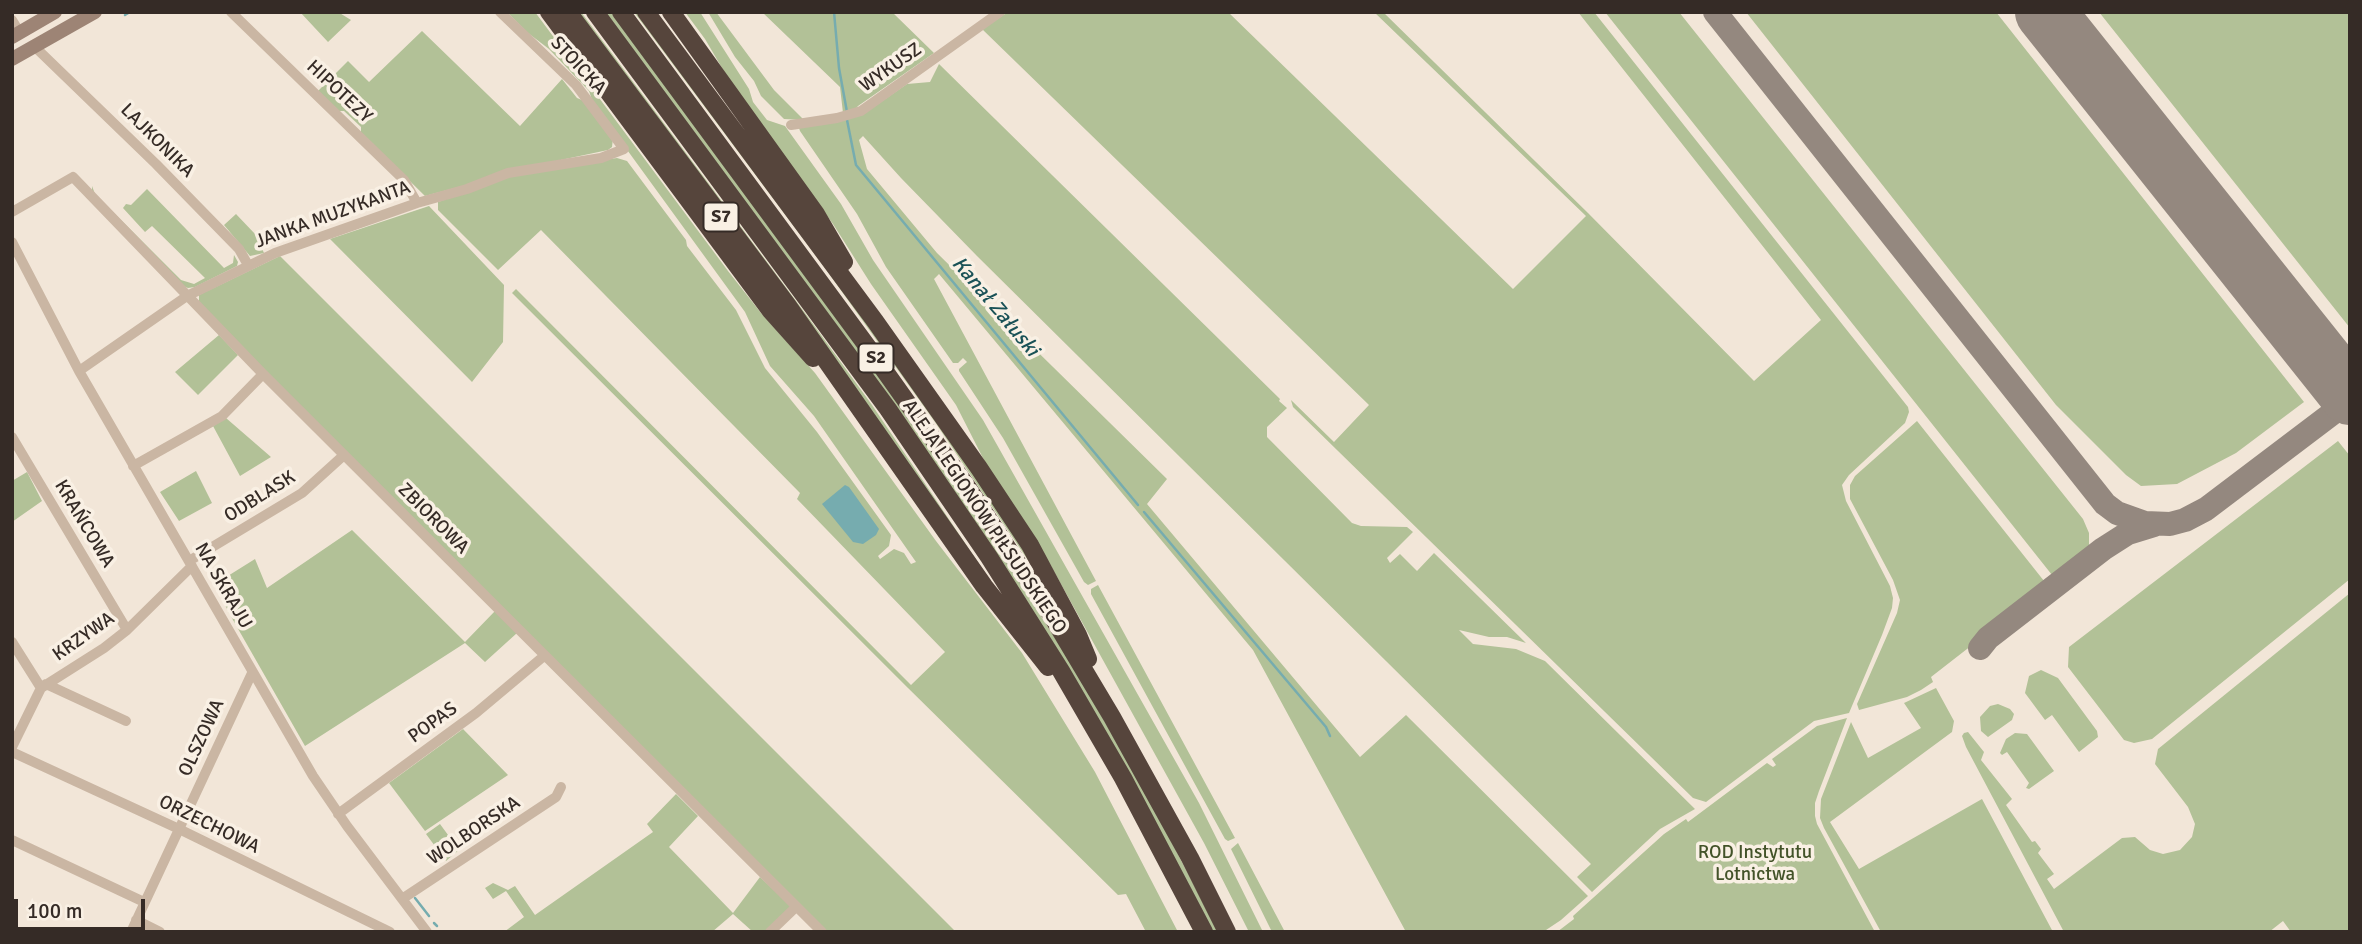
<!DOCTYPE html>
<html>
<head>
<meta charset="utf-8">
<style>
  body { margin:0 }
  #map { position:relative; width:2362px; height:944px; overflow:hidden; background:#f2e6d8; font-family:Signika,sans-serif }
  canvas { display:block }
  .frame { position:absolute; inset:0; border:14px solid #352b26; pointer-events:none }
  .scale { position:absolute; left:14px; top:899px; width:131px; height:32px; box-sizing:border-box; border:4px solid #352b26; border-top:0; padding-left:9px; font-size:21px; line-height:24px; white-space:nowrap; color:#352b26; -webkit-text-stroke:5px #f9f0e4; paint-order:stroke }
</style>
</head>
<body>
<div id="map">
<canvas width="2362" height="944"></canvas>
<div class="frame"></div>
<div class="scale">100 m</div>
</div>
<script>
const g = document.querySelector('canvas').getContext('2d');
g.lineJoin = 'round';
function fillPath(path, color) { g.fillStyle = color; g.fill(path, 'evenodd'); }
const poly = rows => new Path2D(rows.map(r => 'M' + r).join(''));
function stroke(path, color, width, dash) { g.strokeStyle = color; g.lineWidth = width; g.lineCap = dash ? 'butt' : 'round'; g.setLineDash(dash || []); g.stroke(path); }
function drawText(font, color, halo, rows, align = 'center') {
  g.font = font + ' Signika,sans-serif'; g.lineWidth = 7; g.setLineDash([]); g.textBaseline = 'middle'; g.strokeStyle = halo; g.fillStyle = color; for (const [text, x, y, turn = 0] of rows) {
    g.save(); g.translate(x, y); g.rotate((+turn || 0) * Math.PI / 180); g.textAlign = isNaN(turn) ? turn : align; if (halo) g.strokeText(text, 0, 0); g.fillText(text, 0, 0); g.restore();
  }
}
fillPath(poly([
  [300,12,338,12,351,20,328,42],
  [507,12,535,12,728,271,761,313,815,373,936,541,1022,653,1095,772,1178,932,1146,932,1126,894,1118,895,908,688,512,293,516,289,911,685,945,652,797,499,800,493,541,230,498,270,438,210,438,202,519,173,617,158,627,161,686,240,687,246,736,310,765,368,817,432,891,535,889,546,878,556,880,559,894,549,904,553,911,564,916,562,814,416,770,366,745,312,593,103,589,91,549,49,528,33],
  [576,12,581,12,808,317,872,405,1002,598],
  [604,12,611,12,734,178,929,445,973,510,1076,671,1154,808,1218,932,1212,932,1126,768],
  [634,12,639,12,828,266,1008,523,1038,575,935,422,825,268],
  [685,12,700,12,749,89,753,102,767,120,785,126,841,204,873,260,983,420,1199,803,1263,932,1249,932,1204,843,1051,566,986,464,956,405,871,284,833,224,732,85,705,39],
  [708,12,716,12,774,90,804,120,784,119,761,96,754,81,735,57],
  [762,12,892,12,934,53,858,106,853,112,843,113,840,87],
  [1008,12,1228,12,1513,289,1586,216,1374,12,1383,12,1588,213,1754,381,1821,320,1578,12,1594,12,1908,407,1909,412,1905,423,1849,475,1842,485,1846,501,1890,586,1893,598,1892,608,1882,635,1849,713,1814,721,1706,802,1693,798,1293,407,1291,400,1334,442,1369,405,982,29],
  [1605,12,1679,12,2083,519,2089,533,2089,550,2075,566,2056,580],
  [1746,12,1996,12,2304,402,2236,453,2177,484,2141,486,2126,475,2056,405],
  [2099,12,2350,12,2350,328],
  [422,31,520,126,562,79,577,98,587,102,613,138,612,147,608,150,556,161,425,196,361,133,361,127,344,111,338,111,318,91,348,61,369,82],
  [939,64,1280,399,1279,401,1287,408,1267,427,1267,437,1352,523,1361,526,1407,527,1413,532,1387,558,1390,563,1400,554,1417,571,1434,553,1526,643,1507,637,1489,637,1459,630,1473,644,1516,649,1545,661,1695,809,1660,829,1592,892,1577,877,1591,864,977,256,901,178,863,136,859,140,867,169,937,253,1167,479,1147,504,1360,757,1406,715,1588,896,1561,920,1543,932,1406,932,1253,650,939,274,934,279,1096,581,1088,585,1084,582,1003,438,959,371,959,369,967,362,963,358,958,363,953,363,886,267,857,214,800,131,799,128,872,108,907,84,930,82],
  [92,186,95,194,181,280,194,284,205,278,152,226,145,232,123,208,126,204,131,205,147,189,224,268,233,263,234,255,238,262,237,266,195,287,188,288,183,286,92,192],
  [429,206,504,285,503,342,472,382,330,239],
  [236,214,255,234,264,253,250,256,224,225],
  [280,256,956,932,825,932,199,304,199,295],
  [219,335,238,355,198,395,175,372],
  [226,418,271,457,240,476,213,426],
  [1917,421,2048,586,1931,677,1933,682,1921,690,1907,697,1859,710,1857,704,1897,613,1900,600,1893,580,1850,499,1850,485,1855,476],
  [2338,441,2350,456,2350,579,2152,739,2134,743,2124,740,2068,667,2069,647],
  [196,471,212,503,179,521,160,492],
  [27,472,42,501,12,522,12,481],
  [352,530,465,642,495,611,517,633,485,662,465,643,305,746,229,613,215,584,255,559,267,588],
  [1098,585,1235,838,1228,841,1225,839,1091,594,1091,589],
  [2350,593,2350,932,2291,932,2283,921,2269,932,2064,932,1966,747,1962,736,1964,733,1968,732,1984,752,1981,760,2012,799,2006,805,2032,842,2035,841,2041,849,2038,853,2054,874,2047,879,2054,889,2122,838,2135,837,2150,850,2163,854,2180,850,2192,837,2195,824,2188,807,2155,764,2158,749],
  [2041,670,2058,678,2097,731,2098,737,2079,752,2052,715,2045,720,2025,693,2029,676],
  [1936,688,1954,721,1952,732,1830,822,1859,869,1982,799,2053,932,1881,932,1824,828,1820,818,1821,799,1851,722,1868,758,1921,728,1904,703],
  [1998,704,2010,709,2014,714,2012,720,1988,737,1981,731,1980,717,1990,706],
  [1847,718,1819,791,1815,803,1815,816,1817,824,1875,932,1557,932,1574,919,1573,916,1664,834,1686,819,1688,822,1767,763,1773,767,1776,765,1772,759,1817,726],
  [463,729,508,775,425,831,389,783],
  [2015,733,2027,734,2054,771,2029,789,2026,788,2029,783,2007,752,2002,755,2000,753,2006,739],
  [676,794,698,816,669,847,733,913,760,877,791,906,767,932,753,932,733,914,712,932,504,932,524,917,506,891,493,899,485,888,493,883,508,890,515,886,535,915,653,832,647,824],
  [440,824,459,850,446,861,426,834],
  [1238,843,1285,932,1272,932,1231,849]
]), '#b2c197');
fillPath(poly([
  [845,485,849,487,879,529,876,535,863,544,853,542,822,504]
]), '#76acaf');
stroke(poly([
  [834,12,839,68,847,112],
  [125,15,130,12],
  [847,120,856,165,1138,505],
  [1144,512,1326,727,1330,736],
  [415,898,429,916],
  [434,923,437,926]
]), '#76acaf', 2.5);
stroke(poly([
  [1715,12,2105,504,2117,513,2145,523,2170,524,2185,520,2206,509,2350,400],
  [2327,366,2350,378],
  [1980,648,1988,638,2103,549,2128,533,2154,525]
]), '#94887f', 24);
stroke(poly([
  [2045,12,2350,395]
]), '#94887f', 60);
stroke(poly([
  [231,12,404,180,417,203],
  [12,20,20,33],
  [35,47,156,164,239,249,248,265],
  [791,125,837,118,861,111,1000,12],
  [12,212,73,177,263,374,822,932],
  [12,242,79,371,313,776,347,826,427,932],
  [79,371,187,296,275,253,417,203,467,189,508,173,601,158,624,149,576,85,500,12],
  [12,437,127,630],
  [133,466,222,416,263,374],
  [189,561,302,493,344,455],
  [12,642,41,688],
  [46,684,126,721],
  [12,747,41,688,104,648,127,630,192,566],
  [12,752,179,829,390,932],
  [338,814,476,713,544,656],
  [12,840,144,902],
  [402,899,556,797,561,787],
  [136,920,160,932],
  [131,932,252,673],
  [770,932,796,907]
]), '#cab6a3', 10);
stroke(poly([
  [12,37,55,12],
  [12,59,95,12]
]), '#9d8475', 14);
stroke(poly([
  [549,12,770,310,813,358],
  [568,12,788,306,984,586,1048,667],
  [595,12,888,409,989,557,1061,671,1123,778,1204,932],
  [621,12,867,346,968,488,1047,608,1112,717,1190,858,1227,932],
  [646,12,875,321,979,468,1030,545,1078,635,1088,659],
  [671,12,816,214,844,262]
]), '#56453c', 18);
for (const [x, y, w] of [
  [721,217,35],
  [876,358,35]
]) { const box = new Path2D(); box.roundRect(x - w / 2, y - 14.5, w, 29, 5); g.fillStyle = '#f9f0e4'; g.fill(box); stroke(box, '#352b26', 2); }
drawText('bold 18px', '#352b26', null, [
  ["S7",721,217],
  ["S2",876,358]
]);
drawText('19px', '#352b26', '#f9f0e4', [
  ["STOICKA",578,66,47],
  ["WYKUSZ",891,68,-35],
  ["HIPOTEZY",339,92,43],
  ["LAJKONIKA",157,141,45],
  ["JANKA MUZYKANTA",333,215,-20],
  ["ODBLASK",260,497,-32],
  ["ALEJA LEGIONÓW PIŁSUDSKIEGO",984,517,56],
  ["ZBIOROWA",433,519,45],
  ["KRAŃCOWA",84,524,59],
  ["NA SKRAJU",223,586,60],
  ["KRZYWA",84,637,-35],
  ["POPAS",433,723,-36],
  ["OLSZOWA",202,738,-65],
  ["ORZECHOWA",209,825,26],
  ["WOLBORSKA",474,831,-34]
]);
drawText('19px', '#435329', '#f9f0e4', [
  ["ROD Instytutu",1755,853],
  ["Lotnictwa",1755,875]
]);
drawText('italic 21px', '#1a5257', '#f9f0e4', [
  ["Kanał Załuski",995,307,50]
]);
</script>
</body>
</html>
